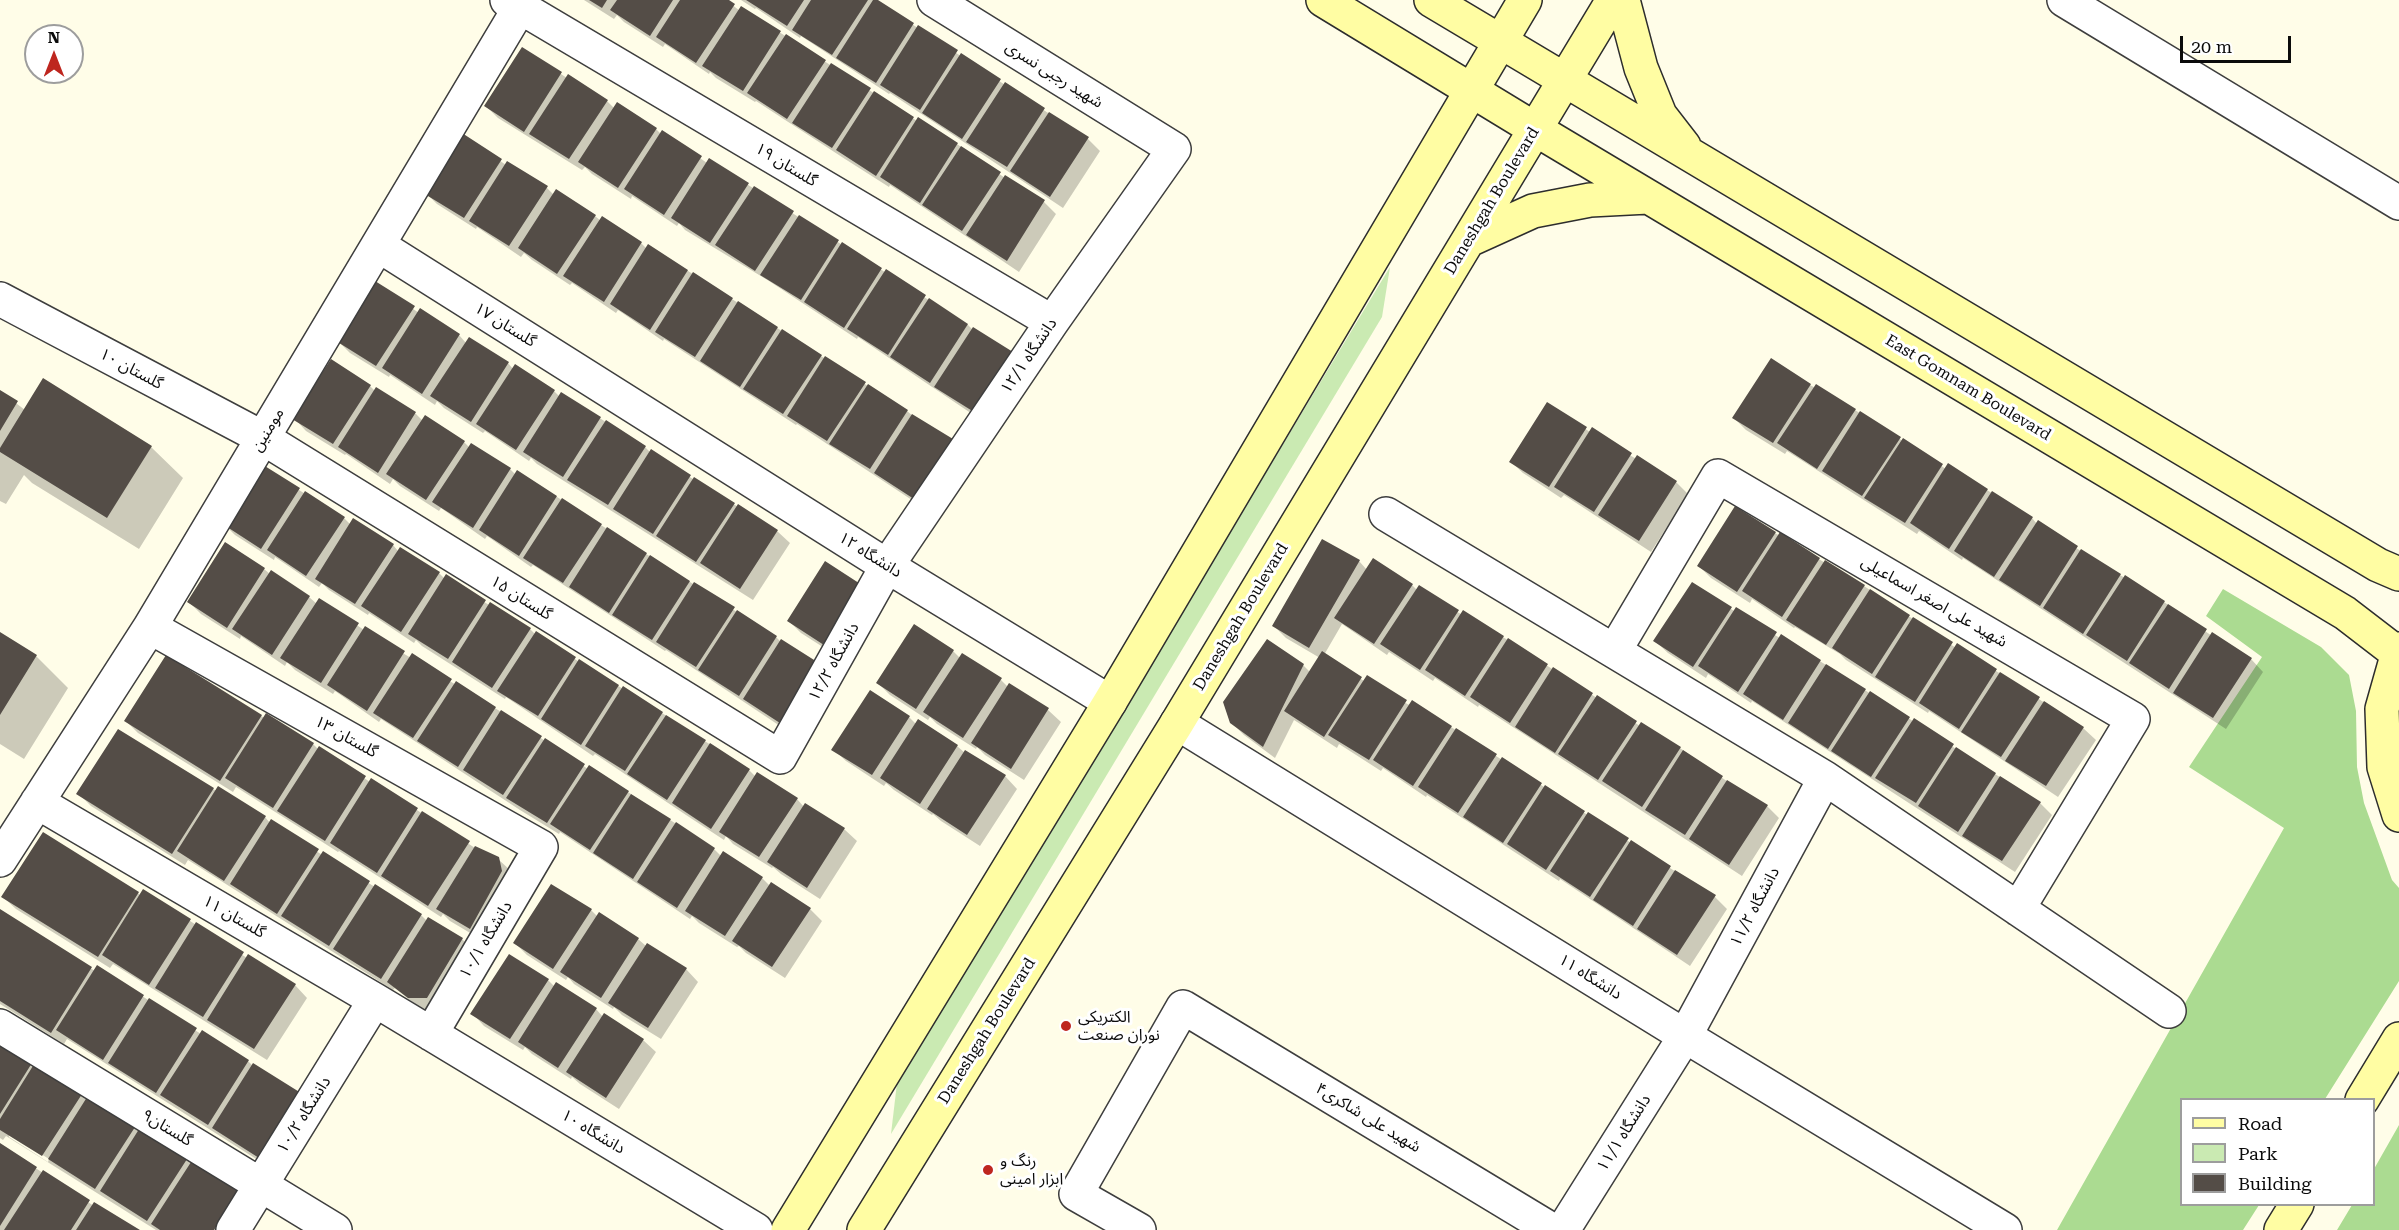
<!DOCTYPE html>
<html>
<head>
<meta charset="utf-8">
<style>
  body { margin:0 }
  #map { position:relative; width:2399px; height:1230px; overflow:hidden; background:#fffde8; font-family:"Roboto Serif",serif }
  canvas { display:block }
  .legend { position:absolute; left:2180px; top:1098px; width:195px; height:108px; box-sizing:border-box; background:#fff; border:2px solid #9d9d9d; margin:0; padding:8px 10px; list-style:none; font-size:18px; color:#0b0b0b }
  .legend li { display:flex; align-items:center; gap:12px; height:30px }
  .legend b { width:30px; border:2px solid #9d9d9d }
  .north { position:absolute; left:24px; top:24px; width:60px; height:60px; box-sizing:border-box; background:#fff; border:2px solid #9d9d9d; border-radius:50%; rotate:0deg; font-size:16px; font-weight:700; line-height:24px; text-align:center; color:#0b0b0b }
  .north::after { content:''; display:block; margin:auto; width:21px; height:27px; background:#be261f; clip-path:polygon(50% 0,100% 100%,50% 72%,0 100%) }
  .scale { position:absolute; left:2180px; top:36px; width:111px; height:27px; box-sizing:border-box; border:3px solid #0b0b0b; border-top:0; padding-left:8px; font-size:18px; line-height:21px; white-space:nowrap; color:#0b0b0b; -webkit-text-stroke:4px #fff; paint-order:stroke }
</style>
</head>
<body>
<div id="map">
<canvas width="2399" height="1230"></canvas>
<ul class="legend">
<li><b style="height:8px;background:#fffda3"></b>Road</li>
<li><b style="height:16px;background:#caeab2"></b>Park</li>
<li><b style="height:16px;background:#544d47"></b>Building</li>
</ul>
<div class="north">N</div>
<div class="scale">20 m</div>
</div>
<script>
const g = document.querySelector('canvas').getContext('2d');
g.lineJoin = 'round';
function fillPath(path, color) { g.fillStyle = color; g.fill(path, 'evenodd'); }
const poly = rows => new Path2D(rows.map(r => 'M' + r).join(''));
function stroke(path, color, width, dash) { g.strokeStyle = color; g.lineWidth = width; g.lineCap = dash ? 'butt' : 'round'; g.setLineDash(dash || []); g.stroke(path); }
function drawText(font, color, halo, rows, align = 'center') {
  g.font = font + ' "Roboto Serif","Noto Sans Arabic",serif'; g.lineWidth = 6; g.setLineDash([]); g.textBaseline = 'middle'; g.strokeStyle = halo; g.fillStyle = color; for (const [text, x, y, turn = 0] of rows) {
    g.save(); g.translate(x, y); g.rotate((+turn || 0) * Math.PI / 180); g.textAlign = isNaN(turn) ? turn : align; if (halo) g.strokeText(text, 0, 0); g.fillText(text, 0, 0); g.restore();
  }
}
fillPath(poly([
  [1390,267,1382,317,891,1134,897,1083]
]), '#caeab2');
fillPath(poly([
  [2223,589,2321,647,2349,675,2356,711,2357,767,2364,803,2392,880,2399,888,2399,981,2325,1099,2182,1100,2182,1204,2259,1205,2243,1230,2057,1230,2284,828,2189,767,2262,657,2206,616],
  [2399,1125,2399,1230,2337,1230,2352,1205,2374,1204,2374,1169]
]), '#abdb91');
fillPath(poly([
  [584,0,726,0,740,11,742,8,917,121,957,144,1005,178,1044,202,1056,214,1019,272,890,185,889,187,845,159,756,101,755,102,716,78,710,72,709,74,665,44,663,47,624,22,617,15,614,19],
  [741,0,875,0,1088,139,1100,151,1063,208,890,93,889,94,801,36,800,38,756,8,755,9],
  [523,49,567,78,607,101,614,108,656,129,661,134,663,132,707,163,709,160,968,325,973,330,987,424,858,337,857,339,769,281,685,230,679,223,677,226,632,196,631,199,592,174,585,167,582,170,498,118,486,106],
  [463,135,506,165,547,188,554,195,595,216,601,221,641,243,647,249,649,246,907,411,913,416,927,510,797,424,796,425,664,339,663,341,618,310,616,313,572,283,570,285,532,260,524,253,521,257,477,227,476,229,437,204,425,192],
  [375,283,419,313,459,335,466,343,508,363,513,369,554,391,560,397,562,394,645,447,651,453,777,531,790,543,753,600,537,464,531,458,529,461,485,431,483,433,444,408,437,401,435,405,390,375,389,377,350,353,338,341],
  [1810,385,1855,410,1946,469,1987,490,2032,518,2037,524,2164,602,2212,636,2251,659,2263,672,2226,729,1963,558,1962,560,1919,531,1917,534,1787,451,1785,454,1746,430,1734,418],
  [370,386,375,391,377,389,416,414,423,421,464,442,469,447,510,469,516,475,518,472,776,637,781,642,795,736,666,650,665,651,533,565,531,567,487,536,485,539,441,508,439,511,400,486,393,479,390,484,346,454,345,455,306,431,294,418],
  [0,391,25,410,151,447,183,478,139,549,32,483,24,475,6,504,0,501],
  [1548,404,1590,432,1676,482,1688,494,1651,552,1564,495,1561,498,1523,473,1510,461],
  [299,490,344,518,351,525,393,545,398,551,439,573,445,579,530,629,536,635,662,713,749,770,756,777,797,799,804,807,806,805,844,829,857,841,820,899,781,874,773,867,772,868,733,844,726,836,724,840,686,815,595,754,593,756,506,697,505,699,422,646,416,640,414,643,369,613,368,615,329,590,322,583,319,587,275,557,274,560,235,535,223,523],
  [1775,533,1864,586,1956,648,1958,646,2083,728,2096,740,2058,797,1929,711,1928,713,1846,660,1840,654,1795,627,1794,628,1752,599,1750,603,1711,578,1699,566],
  [1359,561,1367,570,1412,585,1417,590,1503,637,1640,726,1680,748,1728,782,1767,806,1779,818,1742,876,1479,705,1478,707,1435,678,1433,681,1389,652,1387,655,1342,624,1324,655,1364,681,1451,727,1715,897,1727,909,1690,966,1560,879,1559,881,1427,795,1426,797,1383,768,1381,771,1339,744,1337,748,1294,720,1275,758,1244,735,1231,722,1303,665,1310,672,1320,658,1286,638,1274,626],
  [825,563,840,658,801,633,789,621],
  [264,569,270,574,309,597,317,604,320,600,364,630,495,708,588,769,628,792,714,849,722,857,724,853,762,878,770,886,810,909,822,921,785,978,746,953,739,946,737,947,699,923,692,916,690,919,560,832,559,834,520,810,381,719,379,722,335,691,333,694,295,670,287,662,285,666,241,636,240,639,201,614,189,602],
  [1731,609,1780,638,1781,636,2040,803,2052,815,2015,872,1752,701,1751,703,1708,674,1706,678,1668,653,1655,641],
  [0,634,36,656,68,688,24,759,0,744],
  [953,651,960,658,962,655,1001,680,1008,687,1010,685,1048,710,1061,722,1024,780,985,755,977,747,976,749,937,724,930,717,928,720,890,695,878,683],
  [871,692,909,717,916,724,957,746,965,753,1005,776,1017,789,980,846,941,821,933,814,932,815,894,790,886,783,884,786,846,761,833,749],
  [261,716,313,744,319,750,320,748,370,782,371,780,475,848,498,859,511,871,482,940,450,921,443,914,441,917,339,851,338,852,236,787,233,792,138,733,126,721],
  [213,789,265,817,270,823,421,915,427,921,462,939,474,951,440,1010,422,1010,395,988,393,990,188,860,185,865,91,806,78,793],
  [144,891,247,958,295,985,307,998,267,1060,113,964,110,968,16,909,3,897,138,893,141,896],
  [591,910,598,917,638,939,646,946,686,969,698,982,661,1039,622,1015,614,1007,613,1009,574,984,568,977,566,980,527,955,515,943],
  [0,911,95,971,97,967,201,1034,248,1061,253,1066,272,1169,67,1039,64,1044,0,1004],
  [509,956,548,980,555,987,596,1009,603,1017,643,1040,656,1052,619,1109,580,1084,572,1077,571,1079,532,1054,525,1047,523,1050,484,1026,472,1013],
  [0,1045,34,1068,37,1063,239,1190,234,1230,156,1230,6,1136,3,1140,0,1138],
  [9,1134,49,1159,48,1162,9,1137],
  [0,1145,94,1206,137,1230,0,1230]
]), '#0003');
fillPath(poly([
  [589,0,607,0,602,8],
  [617,0,673,0,650,36,610,10],
  [680,0,729,0,735,4,696,63,656,37],
  [746,0,804,0,787,26],
  [811,0,868,0,832,55,792,30],
  [873,0,878,0,914,23,876,83,836,58],
  [741,6,781,31,743,91,702,66],
  [918,25,958,50,920,110,880,85],
  [786,34,826,60,787,119,747,93],
  [522,47,562,72,524,132,484,106],
  [961,53,1001,79,962,139,922,113],
  [831,63,871,88,832,148,792,123],
  [568,74,608,100,569,159,529,134],
  [1005,82,1045,108,1007,167,966,142],
  [874,91,914,117,876,176,836,150],
  [617,102,657,128,618,188,578,162],
  [1049,112,1089,137,1050,197,1010,171],
  [918,117,958,143,920,203,880,177],
  [662,130,702,156,664,215,624,189],
  [462,133,502,159,464,218,423,193],
  [961,146,1001,172,962,231,922,205],
  [709,158,749,183,710,243,671,218],
  [507,161,548,186,509,246,469,221],
  [1005,175,1045,200,1007,261,966,235],
  [754,186,794,211,755,271,715,245],
  [556,189,596,215,557,274,518,248],
  [799,215,839,240,801,300,760,275],
  [602,216,642,242,604,302,563,276],
  [842,242,882,268,844,328,804,302],
  [648,244,688,270,650,330,610,304],
  [886,269,926,295,888,355,847,329],
  [693,272,733,298,695,357,655,332],
  [375,281,415,306,376,366,336,341],
  [929,298,968,324,930,383,890,357],
  [738,301,778,327,740,387,700,361],
  [420,308,460,334,422,394,382,368],
  [973,327,1013,352,974,412,934,387],
  [782,329,822,355,783,414,743,389],
  [469,337,509,362,471,422,430,396],
  [825,356,866,382,827,441,787,416],
  [1771,358,1811,384,1773,443,1732,418],
  [331,359,371,385,333,444,292,419],
  [515,364,555,390,516,450,476,424],
  [43,378,152,446,107,518,0,452,0,448],
  [868,384,908,410,870,469,829,444],
  [1816,384,1856,409,1817,469,1777,443],
  [376,387,416,412,378,473,338,447],
  [0,390,18,401,0,431],
  [561,392,601,417,563,477,523,452],
  [1547,402,1587,427,1549,487,1509,462],
  [1860,411,1901,437,1862,496,1822,471],
  [912,414,953,439,914,499,874,473],
  [425,415,465,441,426,500,386,474],
  [606,420,646,446,608,505,567,480],
  [1592,427,1632,453,1594,512,1554,487],
  [1903,438,1943,464,1905,523,1864,498],
  [471,443,511,468,473,528,432,502],
  [651,449,691,475,653,534,613,509],
  [1637,455,1677,481,1639,541,1598,515],
  [260,463,300,488,261,549,221,523],
  [1948,463,1988,489,1949,549,1910,523],
  [517,470,557,496,519,556,479,530],
  [694,477,735,503,696,562,656,536],
  [305,491,345,517,306,576,267,550],
  [1992,491,2033,517,1994,577,1954,551],
  [562,498,602,524,563,583,523,558],
  [738,504,778,530,740,589,700,563],
  [1735,506,1776,532,1737,592,1697,566],
  [353,518,394,544,355,604,315,579],
  [2038,520,2078,546,2040,606,1999,580],
  [607,527,647,553,609,613,569,587],
  [1780,532,1820,558,1782,617,1742,591],
  [1322,539,1360,560,1309,648,1272,626],
  [225,542,265,568,227,628,187,602],
  [400,547,440,572,401,632,361,606],
  [2081,549,2121,574,2083,634,2043,608],
  [650,555,690,581,652,640,612,615],
  [1373,558,1413,584,1374,644,1334,618],
  [1825,560,1865,585,1826,645,1786,620],
  [825,561,865,587,827,647,787,621],
  [271,570,310,596,272,655,232,629],
  [446,574,486,600,448,659,408,634],
  [2125,575,2165,601,2127,661,2086,635],
  [694,582,735,607,696,667,656,642],
  [1692,582,1732,607,1693,667,1653,641],
  [1419,585,1459,610,1420,670,1380,644],
  [1870,589,1910,615,1872,674,1832,648],
  [319,598,359,623,321,683,280,658],
  [490,602,531,628,492,688,452,662],
  [2168,604,2207,629,2169,689,2129,663],
  [1736,607,1777,632,1738,692,1698,666],
  [737,610,777,636,739,696,698,670],
  [1463,610,1504,636,1465,696,1425,670],
  [1913,617,1953,642,1915,702,1875,677],
  [914,624,954,650,916,709,876,683],
  [365,626,405,651,367,711,327,685],
  [536,631,576,657,538,716,497,691],
  [0,632,37,655,0,715],
  [2212,632,2252,658,2213,718,2173,693],
  [1781,634,1821,660,1783,720,1743,694],
  [1508,638,1548,664,1510,723,1470,697],
  [781,639,822,665,783,725,743,699],
  [1267,639,1304,664,1263,747,1230,723,1223,702],
  [1957,643,1997,669,1959,729,1919,703],
  [1322,651,1362,677,1324,737,1284,711],
  [412,653,452,679,413,738,373,713],
  [962,653,1002,678,963,738,923,712],
  [166,655,262,715,220,781,124,721],
  [579,659,619,685,581,745,541,719],
  [1826,664,1866,689,1828,749,1788,723],
  [1553,667,1593,693,1555,753,1515,727],
  [2000,672,2040,697,2001,757,1961,732],
  [1367,675,1407,700,1369,760,1328,735],
  [456,681,496,707,458,767,417,741],
  [1009,683,1049,708,1011,769,971,743],
  [623,686,663,712,625,771,585,746],
  [870,690,910,716,872,775,831,750],
  [1870,691,1910,717,1871,777,1831,751],
  [1597,695,1637,721,1598,780,1558,754],
  [1412,700,1452,726,1413,786,1373,760],
  [2044,701,2084,727,2046,786,2005,761],
  [501,710,542,736,503,795,463,770],
  [266,713,314,743,273,808,225,778],
  [666,715,706,740,667,800,627,774],
  [1914,718,1954,744,1916,803,1875,778],
  [918,719,958,745,920,804,880,778],
  [1641,722,1681,747,1642,807,1602,781],
  [1456,728,1497,754,1458,813,1418,787],
  [118,729,214,788,172,854,76,794],
  [545,738,585,764,547,823,506,798],
  [710,743,750,769,711,829,672,803],
  [319,746,366,776,325,841,277,811],
  [1956,747,1996,773,1958,832,1918,806],
  [965,750,1006,775,967,835,927,809],
  [1683,750,1723,776,1685,835,1645,810],
  [1502,757,1542,783,1503,843,1463,817],
  [589,765,629,791,590,850,550,824],
  [757,772,798,798,759,857,719,832],
  [2000,776,2041,802,2002,861,1962,836],
  [371,778,418,808,377,873,330,843],
  [1727,780,1768,805,1729,865,1689,839],
  [1545,785,1585,811,1546,870,1507,844],
  [218,786,266,816,224,881,177,851],
  [631,794,671,819,633,879,593,853],
  [805,803,845,828,807,888,767,862],
  [422,811,470,841,428,906,381,876],
  [1588,812,1629,838,1590,897,1550,871],
  [271,819,319,849,277,914,230,884],
  [676,822,715,848,677,908,637,882],
  [43,832,139,892,98,957,1,897],
  [1631,840,1671,866,1633,926,1593,900],
  [475,846,499,857,502,871,470,929,436,909],
  [323,851,370,881,329,946,281,916],
  [723,851,763,877,725,936,685,911],
  [1675,870,1716,895,1677,955,1637,929],
  [771,882,811,908,772,967,732,941],
  [375,884,422,914,381,979,333,949],
  [551,884,592,909,553,969,513,943],
  [143,889,191,919,149,985,102,955],
  [0,909,92,967,51,1033,0,1001],
  [599,912,639,938,601,998,560,972],
  [428,917,463,938,427,998,408,998,387,982],
  [196,922,244,952,203,1017,155,988],
  [647,943,687,968,648,1028,608,1003],
  [248,954,296,984,254,1049,207,1020],
  [509,954,549,979,510,1039,470,1014],
  [97,965,144,995,103,1060,56,1030],
  [556,982,597,1008,558,1068,518,1042],
  [149,998,197,1028,156,1093,108,1063],
  [604,1013,644,1039,606,1098,566,1072],
  [202,1030,249,1060,208,1125,160,1095],
  [0,1043,32,1063,0,1114],
  [36,1061,84,1091,42,1156,0,1130,0,1119],
  [253,1063,301,1093,259,1158,212,1128],
  [89,1094,137,1124,95,1189,48,1159],
  [141,1126,189,1156,147,1221,100,1191],
  [0,1143,37,1167,0,1226],
  [193,1159,240,1189,214,1230,160,1230,151,1224],
  [43,1170,90,1200,71,1230,4,1230],
  [94,1202,140,1230,76,1230]
]), '#544d47');
const street = poly([
  [2064,0,2399,203],
  [520,7,1052,322],
  [378,245,887,566,1110,702],
  [0,299,263,438,780,757,887,566,1052,322,1174,149,934,0],
  [1386,514,1825,778,2169,1011],
  [150,627,541,847,431,1034],
  [1615,650,1718,476,2133,719,2018,909],
  [1177,723,1685,1036,2005,1230],
  [37,802,375,1000,756,1230],
  [0,860,150,627,520,7,507,0],
  [0,1026,335,1230],
  [233,1230,375,1000],
  [1139,1230,1076,1194,1183,1007,1552,1230],
  [1563,1230,1685,1036,1825,778]
]);
const secondary = poly([
  [1323,0,1535,129,2345,613,2397,653],
  [1431,0,2378,565,2399,574],
  [1623,0,1641,68,1660,115,1684,146],
  [1469,240,1533,211,1590,200,1648,197],
  [2399,649,2382,709,2384,767,2399,815],
  [2362,1100,2399,1039],
  [788,1230,1110,702,1525,0],
  [864,1230,1177,723,1613,0],
  [2281,1230,2297,1204]
]);
stroke(street, '#3e3e3e', 36);
stroke(secondary, '#2d2d2d', 36);
stroke(street, '#fff', 33);
stroke(secondary, '#fffda3', 33);
for (const [x, y, r, color] of [
  [1066,1026,6,"#be261f"],
  [988,1170,6,"#be261f"]
]) { const dot = new Path2D(); dot.arc(x, y, r, 0, 2 * Math.PI); g.fillStyle = color; g.fill(dot); stroke(dot, '#fff', 2); }
drawText('16px', '#0b0b0b', '#fff', [
  ["شهید رجبی نسری",1054,75,32],
  ["گلستان ۱۹",786,165,31],
  ["Daneshgah Boulevard",1492,201,-59],
  ["گلستان ۱۷",505,325,32],
  ["دانشگاه ۱۲/۱",1029,356,-56],
  ["گلستان ۱۰",131,369,28],
  ["East Gomnam Boulevard",1968,388,31],
  ["مومنین",268,430,-59],
  ["دانشگاه ۱۲",870,555,32],
  ["گلستان ۱۵",521,598,32],
  ["شهید علی اصغر اسماعیلی",1934,602,30],
  ["Daneshgah Boulevard",1241,617,-59],
  ["دانشگاه ۱۲/۲",834,662,-61],
  ["گلستان ۱۳",346,737,29],
  ["دانشگاه ۱۱/۲",1755,907,-62],
  ["گلستان ۱۱",234,917,30],
  ["دانشگاه ۱۰/۱",486,940,-59],
  ["دانشگاه ۱۱",1590,977,32],
  ["Daneshgah Boulevard",987,1031,-58],
  ["دانشگاه ۱۰/۲",304,1115,-58],
  ["شهید علی شاکری۴",1368,1118,31],
  ["گلستان۹",167,1128,31],
  ["دانشگاه ۱۰",593,1132,31],
  ["دانشگاه ۱۱/۱",1624,1133,-58]
]);
drawText('16px', '#0b0b0b', '#fff', [
  ["الکتریکی",1078,1017],
  ["نوران صنعت",1078,1035],
  ["رنگ و",1000,1161],
  ["ابزار امینی",1000,1179]
], 'left');
</script>
</body>
</html>
